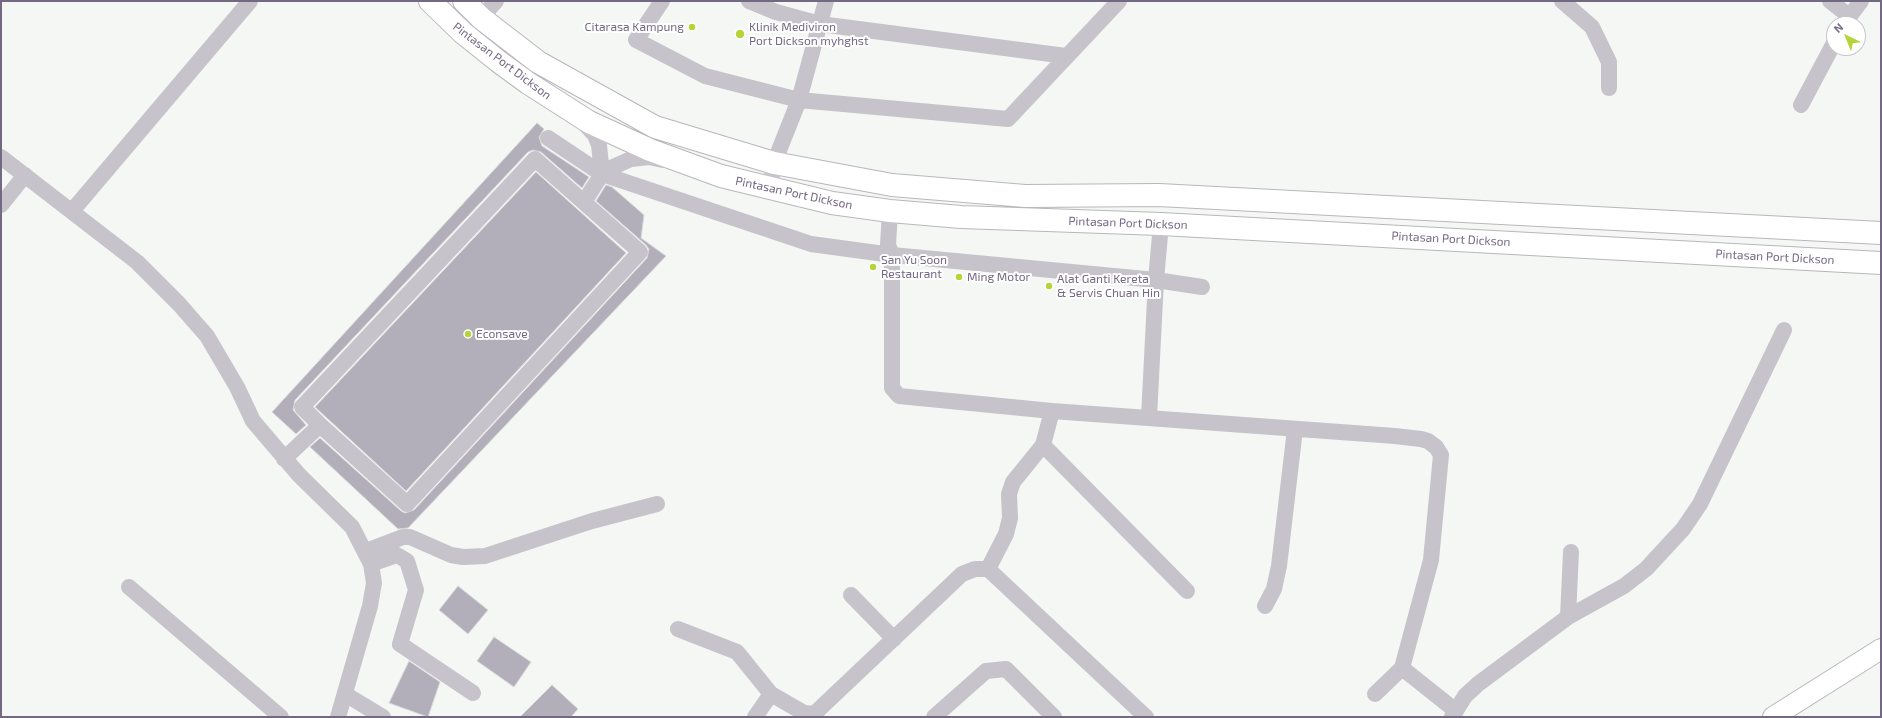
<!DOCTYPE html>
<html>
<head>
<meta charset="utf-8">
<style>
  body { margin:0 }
  #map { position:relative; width:1882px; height:718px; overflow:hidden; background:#f5f7f5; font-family:"Exo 2",sans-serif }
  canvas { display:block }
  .frame { position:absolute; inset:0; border:2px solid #746983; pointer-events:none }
  .north { position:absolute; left:1826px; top:16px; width:40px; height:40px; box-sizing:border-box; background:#fff; border:1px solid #c7c3cd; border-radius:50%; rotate:317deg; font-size:11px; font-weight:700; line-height:16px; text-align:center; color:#746983 }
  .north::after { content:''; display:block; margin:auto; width:14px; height:18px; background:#b5d439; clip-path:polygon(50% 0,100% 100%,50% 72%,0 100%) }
</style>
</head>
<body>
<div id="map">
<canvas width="1882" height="718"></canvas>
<div class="frame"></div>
<div class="north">N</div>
</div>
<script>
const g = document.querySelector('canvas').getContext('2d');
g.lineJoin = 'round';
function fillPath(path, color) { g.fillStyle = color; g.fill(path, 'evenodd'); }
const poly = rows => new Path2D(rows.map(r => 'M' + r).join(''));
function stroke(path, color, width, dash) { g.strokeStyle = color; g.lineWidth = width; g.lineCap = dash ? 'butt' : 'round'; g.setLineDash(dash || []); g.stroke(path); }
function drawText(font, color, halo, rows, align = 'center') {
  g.font = font + ' "Exo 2",sans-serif'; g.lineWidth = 4; g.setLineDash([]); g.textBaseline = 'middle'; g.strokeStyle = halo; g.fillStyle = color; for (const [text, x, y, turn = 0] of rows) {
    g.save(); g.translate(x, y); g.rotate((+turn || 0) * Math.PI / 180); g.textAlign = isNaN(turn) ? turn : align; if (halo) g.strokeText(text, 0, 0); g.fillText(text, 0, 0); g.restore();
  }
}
const building = poly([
  [537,123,544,129,539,137,542,146,589,177,582,188,541,152,533,150,528,152,295,400,293,410,306,425,296,434,272,412,537,123],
  [536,172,626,253,406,491,315,407,536,172],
  [606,185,612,187,644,215,641,238,666,256,408,528,398,529,310,447,320,438,401,511,405,513,414,510,647,258,649,249,646,245,596,201,606,185],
  [458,586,488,610,468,634,439,610,458,586],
  [494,637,531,662,514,687,477,661,494,637],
  [409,661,440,682,428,717,389,703,409,661],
  [552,685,578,709,571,717,520,717,552,685]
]);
fillPath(building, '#b2afba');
stroke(building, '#d7d9d7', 1);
const major = poly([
  [1773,717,1881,649]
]);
const highway = poly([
  [430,1,463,33,498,61,528,83,589,122,650,150,721,176,832,203,890,211,961,217,1161,224,1881,263],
  [464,1,481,18,538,62,655,127,774,163,892,185,1025,196,1159,195,1881,233]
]);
stroke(major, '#b8b5bc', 22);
stroke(highway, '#b9b6bc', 24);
stroke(poly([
  [662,1,636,40,705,76,799,100,1008,119,1119,1],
  [749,1,776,12,820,24,1066,56],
  [1562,1,1592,27,1609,62,1609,88],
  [1830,1,1849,16],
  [481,18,496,1],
  [1844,24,1861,1],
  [1801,105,1834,43],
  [582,121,595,135,599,145,602,174],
  [548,138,602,174,811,244,892,255,1156,280,1202,287],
  [1,157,137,262,179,304,207,336,237,387,253,421,299,475,352,527,371,564,374,583,370,606,338,717],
  [770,190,774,163,799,100,826,1],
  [584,202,602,174,613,167,631,159,649,157,663,160],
  [1,205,25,175],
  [72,211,250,1],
  [890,211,888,245,892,255,892,388,899,396,1052,411,1395,436,1421,439,1428,441,1436,447,1441,455,1431,560,1402,668,1375,694],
  [1149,417,1156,280,1161,224],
  [1043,445,1187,591],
  [284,459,320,425,302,407,535,159,640,252,407,504,320,425],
  [366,551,403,537,410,537,451,555,463,557,485,556,592,521,657,504],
  [371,564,397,555,407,561,416,590,400,644,473,693],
  [988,569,1006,534,1010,518,1009,494,1013,482,1043,445,1052,411],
  [129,587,281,717],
  [851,595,894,639],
  [1265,606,1274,589,1279,566,1295,429],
  [1568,617,1571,552],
  [678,629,737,652,771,694,804,713,814,714,816,717],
  [1402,668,1456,711],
  [345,694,383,717],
  [814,714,962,574,975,569,988,569,1146,717],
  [755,717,771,694],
  [934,717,986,671,1006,669,1054,717],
  [1452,717,1465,696,1478,684,1568,617,1624,586,1646,569,1683,529,1700,504,1784,330]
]), '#c6c3ca', 16);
stroke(major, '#fff', 20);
stroke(highway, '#fff', 22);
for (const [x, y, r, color] of [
  [692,27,4,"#b5d439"],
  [740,34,5,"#b5d439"],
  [873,267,4,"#b5d439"],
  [959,277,4,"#b5d439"],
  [1049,286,4,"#b5d439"],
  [468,334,4,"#b5d439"]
]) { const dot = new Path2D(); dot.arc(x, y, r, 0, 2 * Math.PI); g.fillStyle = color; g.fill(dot); stroke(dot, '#fff', 1.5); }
drawText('12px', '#746983', '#fff', [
  ["Citarasa Kampung",684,27,"right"],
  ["Klinik Mediviron",749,27],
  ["Port Dickson myhghst",749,41],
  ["San Yu Soon",881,260],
  ["Restaurant",881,274],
  ["Ming Motor",967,277],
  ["Alat Ganti Kereta",1057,279],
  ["& Servis Chuan Hin",1057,293],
  ["Econsave",476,334]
], 'left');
drawText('12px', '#746983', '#fff', [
  ["Pintasan Port Dickson",502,61,37],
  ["Pintasan Port Dickson",794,193,12],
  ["Pintasan Port Dickson",1128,223,2],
  ["Pintasan Port Dickson",1451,239,3],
  ["Pintasan Port Dickson",1775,257,3]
]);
</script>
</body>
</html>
